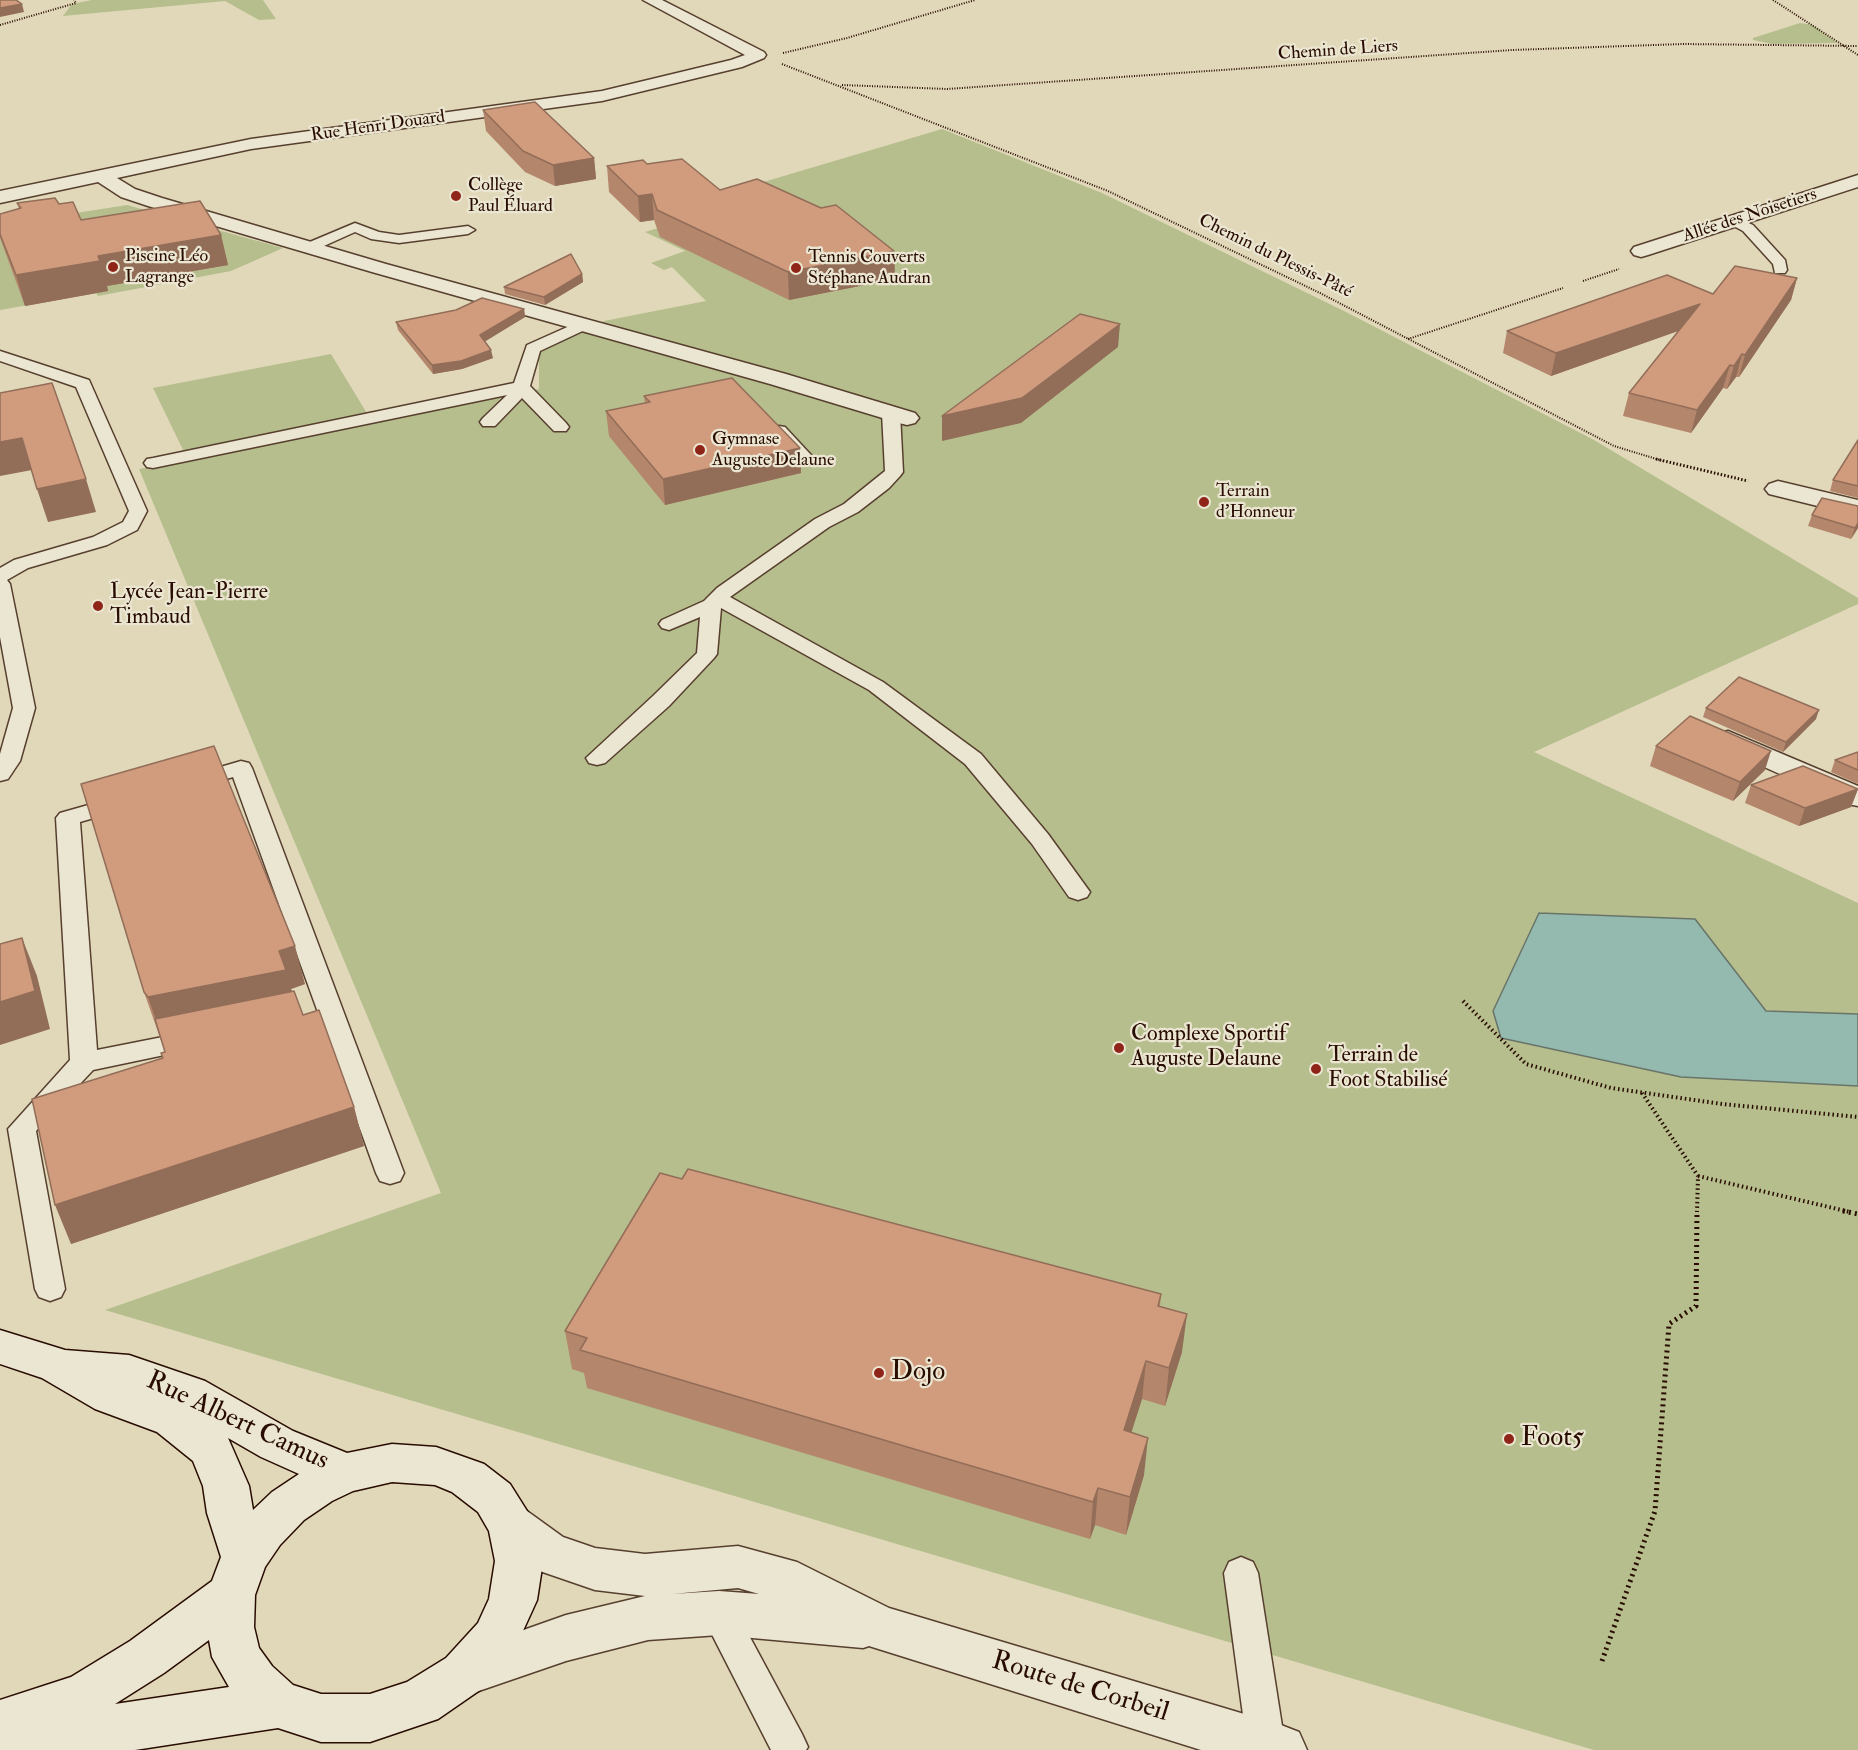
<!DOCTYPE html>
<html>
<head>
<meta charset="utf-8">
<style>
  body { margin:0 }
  canvas { display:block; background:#e0d8b9 }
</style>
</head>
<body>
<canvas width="1858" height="1750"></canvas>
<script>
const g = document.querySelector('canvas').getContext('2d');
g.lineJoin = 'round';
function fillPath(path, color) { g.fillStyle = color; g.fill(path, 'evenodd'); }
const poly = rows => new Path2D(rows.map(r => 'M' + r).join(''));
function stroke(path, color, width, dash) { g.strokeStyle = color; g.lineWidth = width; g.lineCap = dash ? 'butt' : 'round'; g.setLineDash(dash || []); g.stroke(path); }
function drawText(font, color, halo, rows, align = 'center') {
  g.font = font + ' "IM FELL Double Pica",serif'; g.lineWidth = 4.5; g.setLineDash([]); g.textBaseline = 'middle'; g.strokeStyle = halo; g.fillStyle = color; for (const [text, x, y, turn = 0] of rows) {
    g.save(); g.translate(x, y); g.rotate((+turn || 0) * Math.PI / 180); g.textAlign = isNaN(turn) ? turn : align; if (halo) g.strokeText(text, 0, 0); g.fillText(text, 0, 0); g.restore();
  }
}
fillPath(poly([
  [92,0,263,0,276,19,259,20,225,1,63,16,72,4],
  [1800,23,1813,25,1837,43,1772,44,1753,40,1753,38],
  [942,129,1102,193,1344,311,1594,440,1858,598,1858,604,1534,752,1858,903,1858,1750,1594,1750,105,1310,441,1193,139,469,539,389,539,353,544,347,604,321,706,301,672,267,664,270,651,263,685,251,645,232,713,211,703,200],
  [127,205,283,248,231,271,98,296,96,293,0,310,0,225],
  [331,354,368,415,186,456,153,388]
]), '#b6be8d');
const water = poly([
  [1539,913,1695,919,1766,1011,1858,1014,1858,1086,1681,1077,1501,1038,1493,1011,1539,913]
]);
fillPath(water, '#94baaf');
stroke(water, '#697469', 1.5);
const service = poly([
  [1735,217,1753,225,1785,260,1787,270,1785,273,1775,273,1773,264,1743,231,1730,224,1728,221,1735,217],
  [355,223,379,232,399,235,468,226,475,230,468,234,399,243,371,239,355,232,315,250,305,250,303,247,305,244,355,223],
  [583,320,589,322,591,325,589,328,540,351,530,386,566,423,569,427,566,431,554,431,522,398,495,426,483,426,480,422,483,418,507,395,153,468,147,467,144,463,147,459,153,458,514,383,527,345,583,320],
  [0,351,89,380,147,511,137,530,107,545,28,568,7,580,10,584,35,708,20,761,8,779,0,781,0,754,13,708,0,637,0,568,14,560,93,537,123,522,129,511,76,387,0,361,0,351],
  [891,408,897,409,900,413,903,472,900,476,889,488,858,512,829,527,730,597,883,682,981,754,1048,834,1090,892,1087,897,1078,900,1069,897,1032,844,965,764,869,690,721,608,717,654,714,658,669,706,605,763,597,765,589,763,586,758,653,696,697,653,700,617,669,630,662,628,659,624,662,620,704,601,717,588,815,519,844,504,885,471,882,413,885,409,891,408],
  [779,426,785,427,811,455,814,459,811,463,799,463,773,435,770,431,773,427,779,426],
  [241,761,249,763,252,768,404,1173,400,1181,390,1184,380,1181,376,1173,233,777,194,789,186,787,183,782,186,777,241,761],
  [120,796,128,798,131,803,128,808,80,822,97,1050,193,1031,202,1034,206,1040,202,1046,193,1049,93,1070,36,1131,65,1289,61,1297,50,1301,39,1297,35,1289,8,1129,70,1060,56,818,60,813,120,796],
  [1241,1557,1253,1562,1258,1573,1285,1745,1282,1750,1250,1750,1247,1745,1224,1573,1229,1562,1241,1557],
  [719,1597,731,1602,802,1734,808,1747,806,1750,771,1750,701,1613,707,1602,719,1597]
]);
const minor = poly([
  [643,0,662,0,764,52,766,55,764,58,742,67,602,101,251,149,117,178,135,189,162,198,386,264,786,374,915,413,919,418,915,423,907,425,899,423,770,384,372,272,148,206,121,197,98,182,0,203,0,191,251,139,602,91,731,60,745,55,643,0],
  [1858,175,1858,187,1648,255,1641,257,1634,255,1631,251,1634,247,1858,175],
  [1778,481,1858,500,1858,516,1769,494,1765,489,1769,484,1778,481],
  [1728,731,1858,786,1858,806,1847,804,1717,746,1713,740,1717,734,1728,731]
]);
const tertiary = poly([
  [511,1505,527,1511,563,1537,595,1548,645,1554,738,1546,797,1562,889,1608,1281,1725,1299,1732,1307,1750,1201,1750,869,1646,863,1648,719,1635,648,1640,566,1661,467,1695,450,1688,442,1672,450,1656,566,1615,645,1596,595,1590,531,1568,495,1541,488,1526,495,1511,511,1505],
  [738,1588,759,1594,719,1591,672,1594,738,1588]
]);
const secondary = poly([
  [0,1330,65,1350,129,1355,205,1381,293,1431,347,1453,392,1444,436,1447,484,1464,510,1484,527,1511,534,1526,543,1561,537,1600,512,1655,480,1690,438,1719,370,1742,321,1742,278,1728,135,1750,0,1750,0,1700,71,1677,130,1641,212,1581,221,1557,207,1513,203,1486,193,1461,157,1432,95,1409,42,1378,0,1364,0,1330],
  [228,1438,261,1457,299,1474,272,1492,253,1510,249,1486,228,1438],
  [392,1482,435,1485,452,1492,478,1512,489,1531,495,1561,489,1599,478,1623,446,1658,407,1682,370,1694,321,1694,293,1685,272,1666,259,1648,254,1627,255,1595,265,1567,280,1545,304,1520,332,1501,353,1491,392,1482],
  [209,1640,212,1657,229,1687,115,1704,164,1673,209,1640]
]);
stroke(service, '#573f2e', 3);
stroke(minor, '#573f2e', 3);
stroke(tertiary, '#573f2e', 3);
stroke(secondary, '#290c00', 3);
stroke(poly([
  [1773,0,1858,55],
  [0,25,76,3,74,0],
  [783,53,847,38,975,0],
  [782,64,1108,191,1320,293,1614,446,1663,461],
  [842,85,947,89,1512,50,1683,44,1858,46],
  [1583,281,1619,269],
  [1408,339,1563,288]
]), '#290c00', 2, [1, 1.5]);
stroke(poly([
  [1656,459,1748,481]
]), '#290c00', 3, [1.5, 2]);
stroke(poly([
  [1463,1001,1526,1064,1611,1088,1722,1104,1858,1117],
  [1642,1093,1698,1176,1697,1212],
  [1698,1176,1850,1212]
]), '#290c00', 4, [1.5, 3]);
stroke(poly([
  [1843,1211,1858,1214],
  [1602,1661,1655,1511,1669,1324,1696,1306,1697,1211]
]), '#290c00', 5, [2, 4]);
fillPath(service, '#ebe6d2');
fillPath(minor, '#ebe6d2');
fillPath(tertiary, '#ebe6d2');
fillPath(secondary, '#ebe6d2');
fillPath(poly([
  [483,110,594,158,596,179,555,186,525,172,486,131],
  [647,164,894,251,895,279,789,300,660,237,654,220,640,222,609,192,607,166],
  [17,203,59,204,81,220,221,235,228,265,107,286,108,291,25,306,0,238,0,214,19,209],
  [582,274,583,282,545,305,505,294,504,287],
  [1797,278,1791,300,1739,377,1736,377,1727,389,1723,388,1691,433,1623,416,1629,393,1678,331,1551,376,1503,353,1507,331],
  [524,309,525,317,484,341,493,358,462,369,433,374,398,330,396,322],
  [644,396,800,448,801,473,665,505,609,436,606,411,645,403],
  [1858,440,1858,498,1830,491,1833,480],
  [1858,506,1858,528,1851,539,1808,526,1812,515],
  [1706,708,1816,719,1783,752,1703,717],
  [1656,746,1765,770,1733,801,1650,766],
  [1858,752,1858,784,1831,772,1835,760],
  [1751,785,1858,789,1851,807,1799,826,1745,803],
  [305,984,291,989,292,991,303,1015,354,1107,364,1146,71,1244,163,1058,165,1052,144,992],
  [682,1179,1161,1294,1160,1306,1182,1352,1165,1406,1142,1399,1131,1433,1144,1475,1126,1535,1095,1525,1090,1539,587,1388,584,1373,572,1369,565,1331]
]), '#b4866c');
fillPath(poly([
  [22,4,24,12,0,17,0,8],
  [594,158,596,179,555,186,553,165],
  [652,194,654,220,640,222,638,196],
  [221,235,228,265,107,286,108,291,25,306,16,275,98,256],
  [894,251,895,279,789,300,788,272],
  [582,274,583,282,545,305,544,297],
  [1797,278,1791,300,1739,377,1745,355],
  [1700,304,1695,325,1551,376,1556,353],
  [524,309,525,317,481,344,480,335],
  [1120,324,1118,347,1021,423,942,441,942,416],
  [491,350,493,358,462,369,433,374,432,365],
  [1742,354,1736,377,1727,389,1734,366],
  [1730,365,1723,388,1691,433,1697,410],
  [22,438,32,470,0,476,0,442],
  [800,448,801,473,665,505,663,479],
  [86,479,96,512,48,522,37,489],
  [1858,523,1858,528,1851,539,1855,528],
  [1819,710,1816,719,1783,752,1786,742],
  [1771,751,1765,770,1733,801,1740,782],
  [1858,789,1851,807,1799,826,1805,808],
  [22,938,37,976,50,1029,0,1045,0,1002],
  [295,946,305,984,291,989,296,1008,161,1035,148,997],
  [354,1107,364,1146,71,1244,55,1205],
  [1187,1314,1182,1352,1165,1406,1169,1368],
  [1146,1361,1142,1399,1120,1468,1124,1430],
  [1148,1438,1144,1475,1126,1535,1130,1497],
  [1098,1488,1095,1525,1090,1539,1093,1502]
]), '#926d58');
const building = poly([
  [0,0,16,0,22,4,0,8,0,0],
  [535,102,594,158,553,165,523,151,483,110,535,102],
  [682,159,720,190,757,179,821,208,836,205,894,251,788,272,657,210,652,194,638,196,607,166,643,160,647,164,682,159],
  [55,198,59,204,73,202,81,220,200,201,221,235,98,256,100,261,16,275,0,234,0,214,21,208,17,203,55,198],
  [571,254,582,274,544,297,504,287,571,254],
  [1735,266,1797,278,1745,355,1742,354,1734,366,1730,365,1697,410,1629,393,1700,304,1556,353,1507,331,1667,275,1713,294,1735,266],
  [482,298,524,309,480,335,491,350,461,361,432,365,396,322,456,310,482,298],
  [1080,314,1120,324,1022,398,942,416,1080,314],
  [732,378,800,448,663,479,606,411,650,402,644,396,732,378],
  [52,383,86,479,37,489,22,438,0,442,0,393,52,383],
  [1858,440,1858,486,1833,480,1858,440],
  [1822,498,1858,506,1858,523,1855,528,1812,515,1822,498],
  [1739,677,1819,710,1786,742,1706,708,1739,677],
  [1690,716,1771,751,1740,782,1656,746,1690,716],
  [214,746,295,946,279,951,286,970,148,997,144,992,81,784,214,746],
  [1858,752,1858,770,1835,760,1858,752],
  [1803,766,1858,789,1805,808,1751,785,1803,766],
  [22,938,35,991,0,1002,0,944,22,938],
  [294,991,303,1015,319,1010,354,1107,55,1205,32,1099,163,1058,161,1053,165,1052,155,1019,294,991],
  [688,1169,1161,1294,1158,1306,1187,1314,1169,1368,1146,1361,1124,1430,1148,1438,1130,1497,1098,1488,1093,1502,580,1350,587,1338,565,1331,660,1173,682,1179,688,1169]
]);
fillPath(building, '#d19c7e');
stroke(building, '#926d58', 1.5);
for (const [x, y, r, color] of [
  [456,196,6,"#8f2418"],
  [113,267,6,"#8f2418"],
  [796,268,6,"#8f2418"],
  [700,450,6,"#8f2418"],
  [1204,502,6,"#8f2418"],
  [98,606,6,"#8f2418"],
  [1119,1048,6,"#8f2418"],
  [1316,1069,6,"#8f2418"],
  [879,1373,6,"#8f2418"],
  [1509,1439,6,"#8f2418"]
]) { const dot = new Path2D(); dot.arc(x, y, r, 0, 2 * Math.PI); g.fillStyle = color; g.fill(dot); stroke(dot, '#ebe6d2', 2); }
drawText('18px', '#290c00', '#ebe6d2', [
  ["Chemin de Liers",1338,51,-4],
  ["Rue Henri Douard",378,127,-8],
  ["Allée des Noisetiers",1750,216,-18],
  ["Chemin du Plessis-Pâté",1275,257,26]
]);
drawText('18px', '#290c00', '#ebe6d2', [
  ["Collège",468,186],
  ["Paul Éluard",468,207],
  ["Piscine Léo",125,257],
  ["Lagrange",125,278],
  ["Tennis Couverts",808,258],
  ["Stéphane Audran",808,279],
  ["Gymnase",712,440],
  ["Auguste Delaune",712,461],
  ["Terrain",1216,492],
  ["d'Honneur",1216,513]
], 'left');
drawText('22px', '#290c00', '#ebe6d2', [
  ["Lycée Jean-Pierre",110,593],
  ["Timbaud",110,618],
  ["Complexe Sportif",1131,1035],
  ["Auguste Delaune",1131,1060],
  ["Terrain de",1328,1056],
  ["Foot Stabilisé",1328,1081]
], 'left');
drawText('27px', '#290c00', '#ebe6d2', [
  ["Dojo",891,1373],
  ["Foot5",1521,1439]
], 'left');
drawText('27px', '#290c00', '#ebe6d2', [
  ["Rue Albert Camus",237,1422,25],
  ["Route de Corbeil",1080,1688,17]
]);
</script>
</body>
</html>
